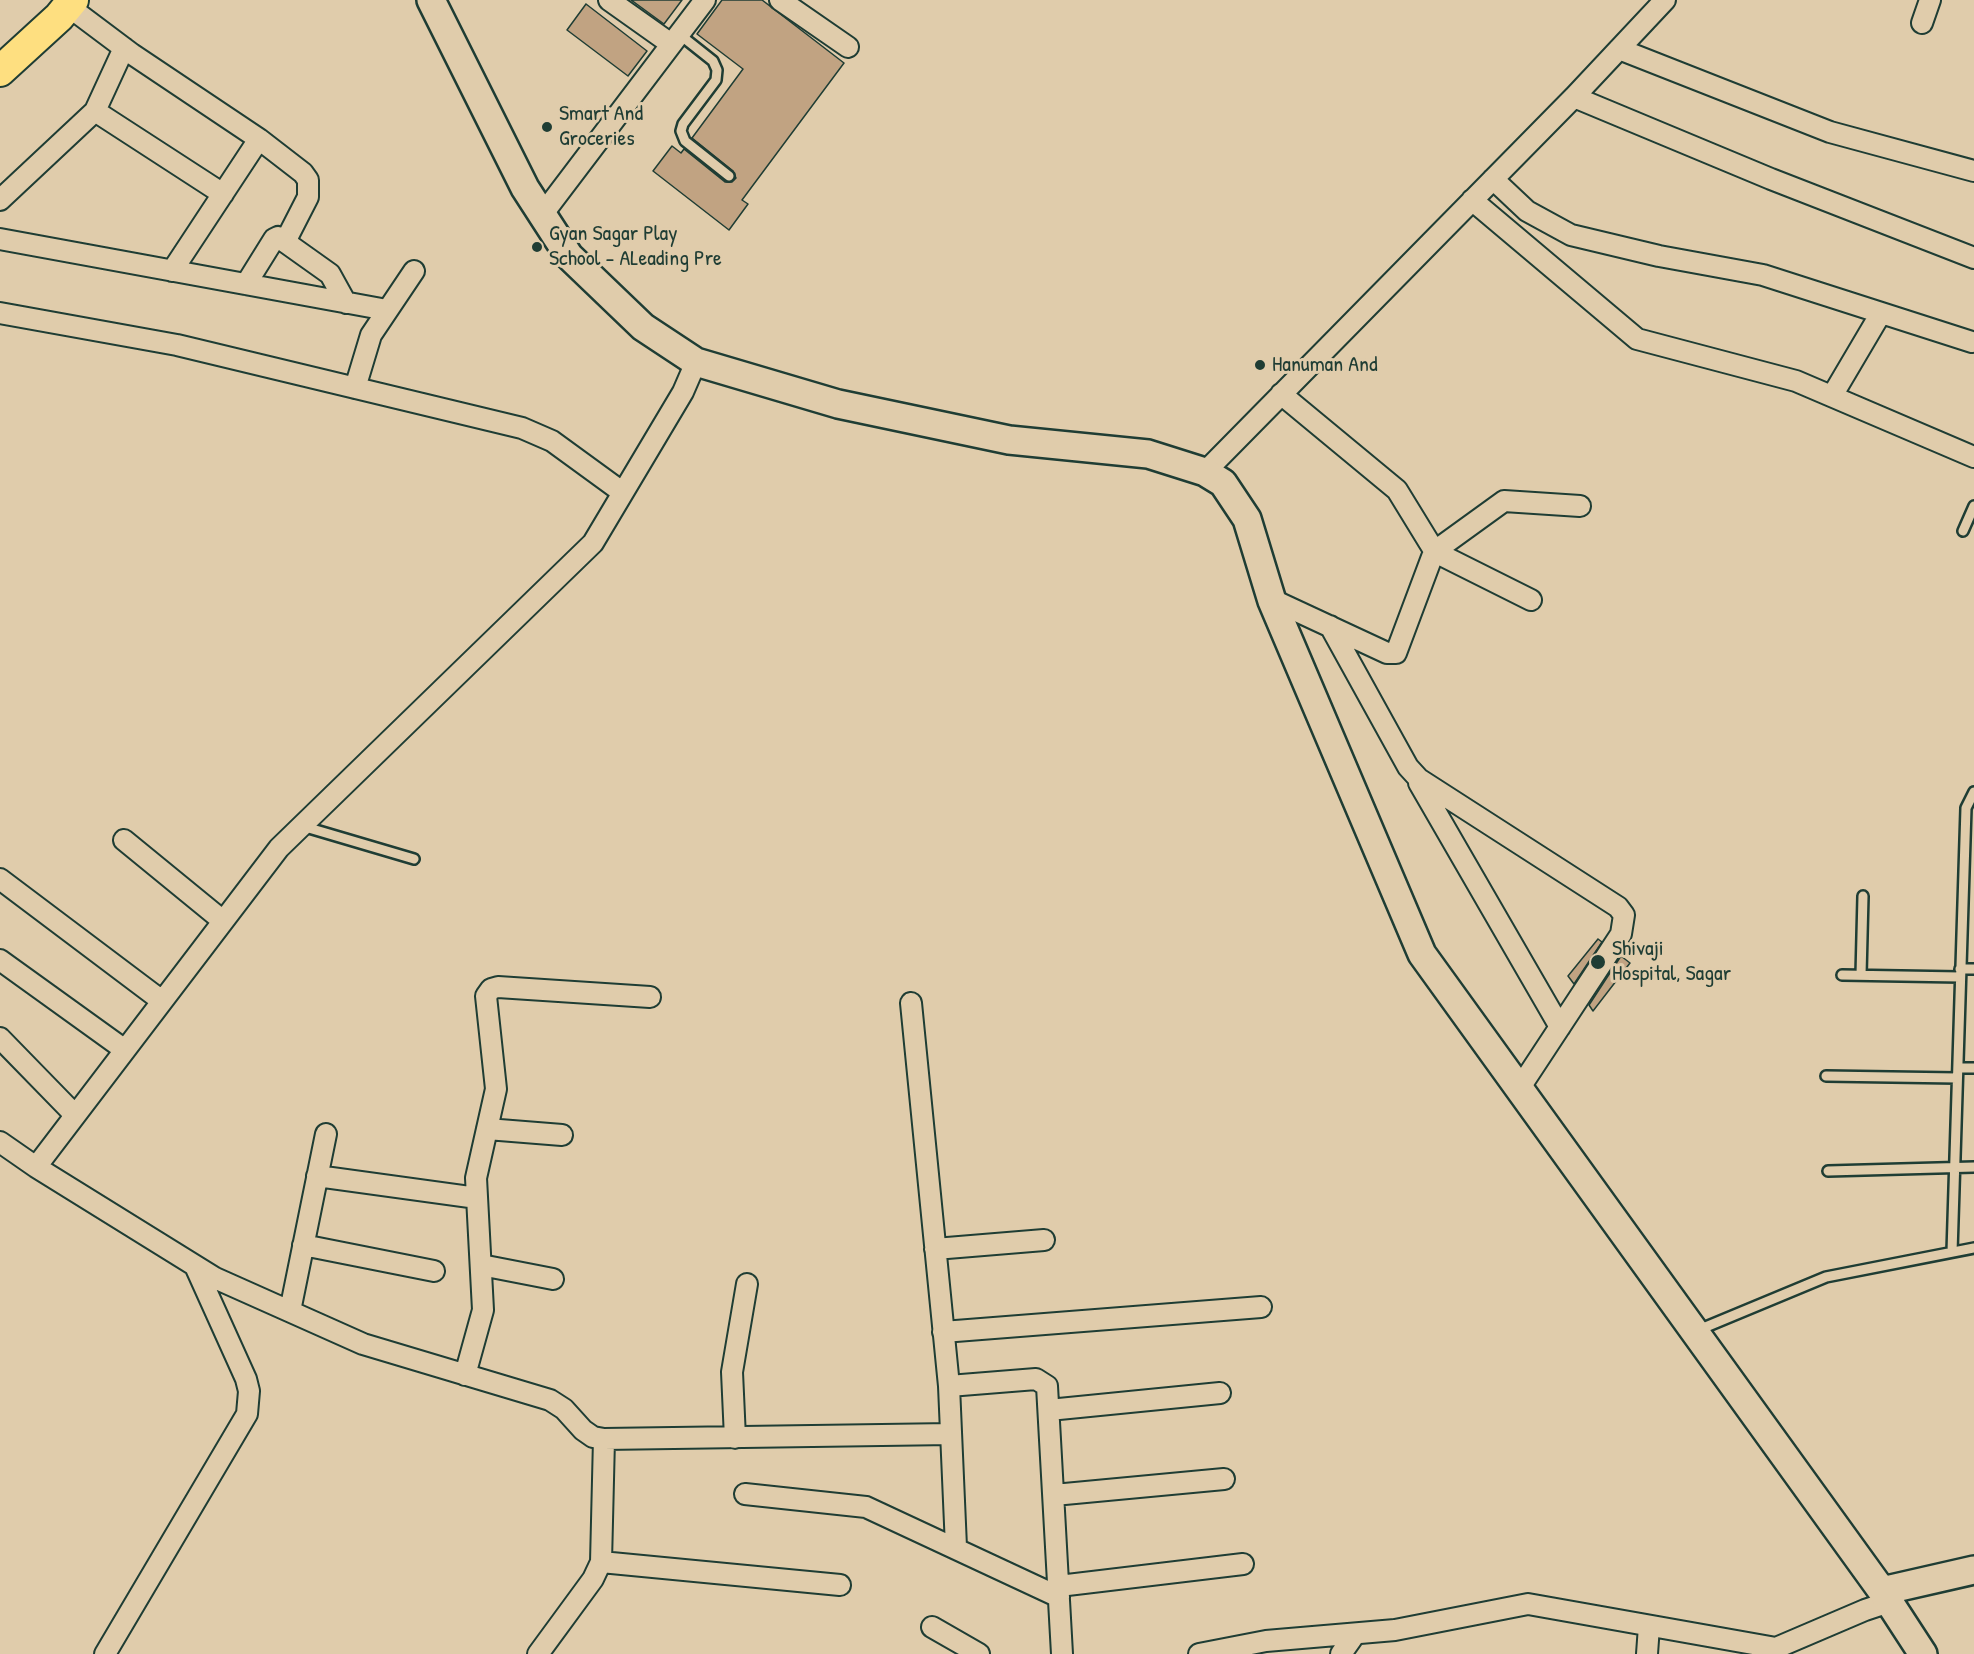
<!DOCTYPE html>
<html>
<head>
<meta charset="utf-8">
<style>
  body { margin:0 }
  canvas { display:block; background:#e0ccab }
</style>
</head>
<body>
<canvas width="1974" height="1654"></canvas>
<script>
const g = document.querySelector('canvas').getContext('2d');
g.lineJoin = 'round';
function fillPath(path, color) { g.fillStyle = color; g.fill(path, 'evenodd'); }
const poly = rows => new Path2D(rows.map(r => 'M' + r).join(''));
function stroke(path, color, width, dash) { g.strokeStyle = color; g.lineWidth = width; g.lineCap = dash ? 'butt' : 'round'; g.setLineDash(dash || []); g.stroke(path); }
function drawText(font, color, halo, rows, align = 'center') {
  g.font = font + ' "Patrick Hand",sans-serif'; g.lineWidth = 6; g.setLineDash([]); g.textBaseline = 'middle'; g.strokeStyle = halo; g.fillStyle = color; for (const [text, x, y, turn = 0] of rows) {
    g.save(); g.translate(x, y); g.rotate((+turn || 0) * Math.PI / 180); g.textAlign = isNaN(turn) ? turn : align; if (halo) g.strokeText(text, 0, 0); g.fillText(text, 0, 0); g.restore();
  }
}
const building = poly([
  [631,0,682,0,664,24,631,0],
  [722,0,762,0,844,63,742,200,748,204,729,230,653,171,672,146,681,153,684,149,725,182,732,182,736,178,733,171,692,138,743,69,697,34,722,0],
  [586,4,647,51,628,76,567,30,586,4],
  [1598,939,1602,942,1574,984,1568,976,1598,939],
  [1621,956,1630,963,1593,1011,1589,1005,1621,956]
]);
fillPath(building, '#c1a382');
stroke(building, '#1f3d34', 1.5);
const lane = poly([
  [679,34,713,61,717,70,716,80,683,124,681,131,685,141,729,176],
  [1963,531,1974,506],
  [302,826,414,859],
  [1960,969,1974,969],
  [1842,975,1960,977],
  [1861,975,1863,896],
  [1958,1068,1974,1068],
  [1826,1076,1957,1078],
  [1828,1171,1974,1167],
  [1952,1252,1966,808,1974,792],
  [1696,1331,1826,1277,1974,1248]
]);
const street = poly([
  [609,0,671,44],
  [780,0,848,47],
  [68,6,132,54,259,139,303,173,308,180,308,197,286,240],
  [1922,23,1930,0],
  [1619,49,1830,132,1974,171],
  [1574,97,1771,179,1974,258],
  [95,111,223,194],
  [1493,179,1527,211,1571,235,1659,256,1763,275,1972,342],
  [0,200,95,111,124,48],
  [1472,200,1637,339,1796,381,1974,457],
  [542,215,705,0],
  [0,239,387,310],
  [172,271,259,139],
  [246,284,274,239,278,237,330,274,346,303],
  [0,313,177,345,522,428,552,441,622,492],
  [696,362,683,392,593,543,279,848,36,1167,215,1278,363,1344,550,1400,564,1409,583,1430,593,1437,604,1439,951,1434],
  [355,388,371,335,414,271],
  [1281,394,1397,490,1435,552,1531,600],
  [1832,396,1881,313],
  [1205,472,1574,97,1665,0],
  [1273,600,1387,653,1396,653,1432,557,1439,548,1504,501,1580,506],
  [1330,626,1408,767,1419,779,1618,907,1624,915,1621,934,1519,1089],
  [1419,783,1560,1027],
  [124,840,223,921],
  [0,879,162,1001],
  [0,960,125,1050],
  [911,1003,949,1386,956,1547],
  [0,1038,75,1115],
  [487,1129,562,1135],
  [0,1142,36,1167],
  [317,1176,477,1198],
  [303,1245,434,1271],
  [935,1249,1044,1240],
  [481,1265,553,1279],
  [290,1311,326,1134],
  [943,1332,1261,1307],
  [465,1375,483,1310,476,1178,496,1089,486,996,491,989,498,987,650,997],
  [949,1386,1036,1379,1047,1386,1062,1654],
  [1049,1410,1220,1393],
  [735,1438,732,1372,747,1284],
  [745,1494,866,1507,1059,1597],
  [1054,1495,1224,1479],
  [601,1562,840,1585],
  [1059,1586,1243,1564],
  [932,1627,979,1654],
  [105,1654,247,1414,249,1391,246,1379,195,1266],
  [538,1654,593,1579,601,1562,604,1439],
  [1199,1654,1266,1641,1395,1630,1528,1604,1776,1648,1865,1610,1889,1602],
  [1341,1654,1355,1634],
  [1647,1654,1649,1626]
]);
const secondary = poly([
  [431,0,525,188,569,256,643,327,696,362,838,404,1009,440,1148,454,1205,472,1223,483,1247,519,1272,601,1422,954,1882,1591,1923,1654],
  [1882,1591,1974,1570]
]);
const primary = poly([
  [0,71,59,17,73,0]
]);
stroke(lane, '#1f3d34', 14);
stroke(street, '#1f3d34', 24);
stroke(secondary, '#1f3d34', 32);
stroke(primary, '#1f3d34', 34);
stroke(lane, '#e0ccab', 9);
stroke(street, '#e0ccab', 20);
stroke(secondary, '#e0ccab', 27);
stroke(primary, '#fedf80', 30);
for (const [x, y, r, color] of [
  [547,127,6,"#1f3d34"],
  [537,247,6,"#1f3d34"],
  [1260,365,6,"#1f3d34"],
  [1598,962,8,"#1f3d34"]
]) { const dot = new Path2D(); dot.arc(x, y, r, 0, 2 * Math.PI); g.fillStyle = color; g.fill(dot); stroke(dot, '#e0ccab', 2); }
drawText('22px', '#1f3d34', '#e0ccab', [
  ["Smart And",559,114],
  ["Groceries",559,139],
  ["Gyan Sagar Play",549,234],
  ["School - ALeading Pre",549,259],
  ["Hanuman And",1272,365],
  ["Shivaji",1612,949],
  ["Hospital, Sagar",1612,974]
], 'left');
</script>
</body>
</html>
